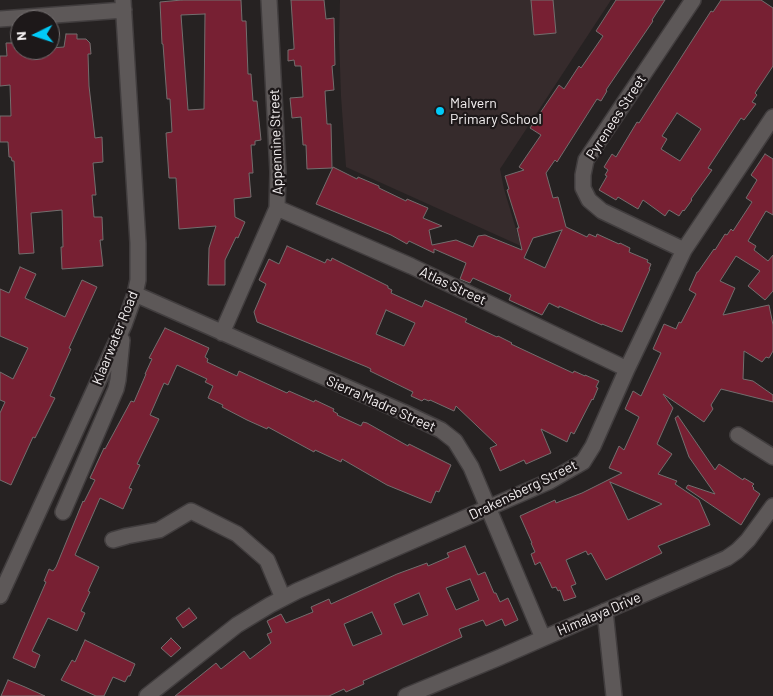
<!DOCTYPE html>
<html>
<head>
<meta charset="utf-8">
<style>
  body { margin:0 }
  #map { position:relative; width:773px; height:696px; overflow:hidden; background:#262222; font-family:Barlow,sans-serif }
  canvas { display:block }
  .north { position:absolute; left:10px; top:10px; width:50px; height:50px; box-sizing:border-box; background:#1d1819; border:1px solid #736e6f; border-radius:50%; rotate:266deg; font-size:14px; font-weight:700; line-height:20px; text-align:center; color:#f4f0f1 }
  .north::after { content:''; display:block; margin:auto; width:18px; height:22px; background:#01cbf9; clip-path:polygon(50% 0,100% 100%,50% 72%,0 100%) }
</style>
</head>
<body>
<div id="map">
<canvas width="773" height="696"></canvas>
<div class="north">N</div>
</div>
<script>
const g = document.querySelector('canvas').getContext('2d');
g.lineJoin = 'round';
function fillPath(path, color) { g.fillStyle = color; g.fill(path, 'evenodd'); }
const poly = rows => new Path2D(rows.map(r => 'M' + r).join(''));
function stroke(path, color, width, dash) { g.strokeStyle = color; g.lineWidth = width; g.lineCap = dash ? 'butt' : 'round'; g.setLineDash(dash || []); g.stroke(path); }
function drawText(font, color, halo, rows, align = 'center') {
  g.font = font + ' Barlow,sans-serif'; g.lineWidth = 4.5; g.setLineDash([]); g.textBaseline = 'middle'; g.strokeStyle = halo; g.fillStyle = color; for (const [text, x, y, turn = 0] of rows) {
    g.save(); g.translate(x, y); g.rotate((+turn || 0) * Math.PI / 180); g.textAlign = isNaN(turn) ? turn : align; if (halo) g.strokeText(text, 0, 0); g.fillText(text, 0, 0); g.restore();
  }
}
fillPath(poly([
  [340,0,611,0,500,169,504,189,521,246,346,167,341,96,339,38]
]), '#362b2c');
const building = poly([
  [182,0,241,0,242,21,246,21,248,74,251,74,253,101,257,101,261,140,255,141,255,145,251,145,253,173,249,173,251,197,234,199,235,217,245,222,238,238,236,237,225,260,225,285,208,285,209,248,216,226,179,229,176,178,169,178,166,133,172,132,170,99,167,99,163,44,162,44,160,2,182,0],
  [205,14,204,109,188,110,181,15,205,14],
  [291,0,324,0,326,19,334,18,335,65,332,66,334,90,325,91,327,124,331,124,332,168,307,169,306,145,303,145,301,117,292,118,290,98,303,97,301,66,295,66,294,60,288,61,288,50,294,49,294,47,291,0],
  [531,0,553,0,556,33,534,35,531,0],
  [616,0,665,0,652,20,653,21,606,90,607,91,601,101,597,99,557,162,555,160,546,173,553,198,558,197,566,227,587,237,589,234,596,237,597,234,619,244,620,243,630,248,629,252,648,260,647,262,651,264,649,269,650,269,622,332,602,324,602,325,559,306,559,308,549,303,542,315,509,300,511,295,473,278,470,283,460,279,466,263,434,249,434,253,409,241,407,244,391,235,316,204,333,167,357,179,358,177,379,186,379,188,406,201,407,199,428,208,423,218,442,226,429,230,432,245,456,240,473,247,478,236,485,235,522,250,517,228,519,228,507,190,509,189,505,176,524,170,519,167,541,135,530,128,559,85,564,89,579,66,581,68,603,36,596,31,616,0],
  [562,230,545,268,524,258,533,238,562,230],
  [721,0,761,0,773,8,773,66,755,93,757,95,752,102,756,104,744,120,741,118,708,168,712,170,691,199,692,200,684,211,683,210,679,216,669,210,665,216,643,200,638,209,618,197,616,200,599,190,607,176,605,175,608,170,604,167,612,154,616,157,637,122,639,123,711,11,713,12,721,0],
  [677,113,701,129,680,161,661,149,667,139,662,136,677,113],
  [66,34,77,34,77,39,86,39,90,43,91,54,88,54,89,86,95,138,102,137,103,162,93,163,96,195,92,195,94,217,102,217,103,240,100,240,103,266,62,269,61,247,63,247,62,210,31,213,34,253,19,254,14,161,12,161,11,157,9,157,8,142,0,142,0,116,11,116,10,85,0,86,0,56,7,56,6,43,20,43,20,50,50,50,50,48,64,47,66,34],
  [765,154,773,159,773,215,766,211,748,241,756,246,754,250,768,261,773,255,773,291,765,300,748,286,760,271,736,256,720,281,735,288,723,315,769,305,773,325,773,351,769,358,766,357,762,362,744,351,743,379,753,381,773,395,773,402,721,389,711,405,713,409,704,422,663,394,673,408,657,444,672,454,658,474,677,481,675,484,699,500,710,525,658,546,662,553,606,580,591,553,588,555,586,551,566,560,576,584,571,586,576,597,564,601,560,590,558,591,556,587,552,588,540,562,535,565,531,554,535,552,531,543,532,543,520,516,555,500,556,503,582,493,622,473,609,468,619,446,624,450,639,417,625,409,633,391,641,396,661,353,653,349,664,324,676,329,679,322,681,323,696,294,689,290,697,272,698,272,714,249,715,250,725,234,727,235,731,229,733,231,752,202,746,198,757,180,751,175,765,154],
  [610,482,662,504,628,520,610,482],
  [287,246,325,263,327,259,331,261,332,258,388,286,388,288,392,290,391,293,422,307,425,300,467,319,465,322,497,337,498,336,512,343,511,344,543,359,573,373,574,371,585,376,585,375,599,381,596,387,598,388,593,400,592,399,574,434,571,432,567,442,541,429,551,453,526,464,524,460,500,471,490,448,497,445,456,406,454,411,430,400,429,401,424,399,422,401,411,396,413,392,370,371,371,369,367,367,257,322,254,312,266,284,259,280,269,259,279,264,287,246],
  [386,310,415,323,404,346,376,334,386,310],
  [20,267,36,274,25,298,65,317,82,280,97,287,69,348,71,349,50,396,55,398,35,438,33,437,11,485,0,480,0,413,5,402,0,400,0,372,13,379,28,348,0,336,0,289,9,293,20,267],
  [165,328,209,348,205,357,208,359,207,362,237,376,239,371,287,393,289,391,314,402,315,400,334,409,333,411,338,414,337,415,361,426,363,422,367,423,408,446,409,444,451,465,439,492,436,491,431,503,387,485,342,459,341,462,315,450,314,452,268,427,267,429,247,420,222,407,223,405,208,398,213,386,205,382,207,379,177,365,168,385,164,383,150,415,159,419,137,464,140,465,129,488,132,489,123,509,100,498,75,555,99,567,88,591,90,592,81,611,85,613,77,631,48,618,32,651,40,655,35,668,13,658,46,582,44,581,49,569,53,571,56,567,83,501,84,502,95,480,90,478,104,448,105,449,131,401,134,402,146,374,145,374,152,359,149,358,165,328],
  [678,416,715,470,719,464,743,480,744,478,754,484,752,486,754,488,753,489,760,494,741,525,686,488,688,485,715,494,689,457,675,418,678,416],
  [465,546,478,575,485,572,494,593,496,593,500,602,508,598,518,620,505,626,502,619,486,626,483,620,459,629,462,637,363,681,364,684,346,692,344,689,329,696,175,696,216,663,221,669,244,651,250,659,271,643,267,634,272,632,267,621,281,614,286,623,313,612,311,607,329,599,331,604,397,574,427,563,428,566,449,557,447,553,465,546],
  [470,579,479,600,456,610,446,588,470,579],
  [419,593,428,615,403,625,394,604,419,593],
  [372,612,382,634,353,646,344,624,372,612],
  [189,608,197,618,183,628,176,618,189,608],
  [171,638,181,648,171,657,161,648,171,638],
  [85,640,135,664,130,676,128,676,125,682,113,677,104,696,96,696,61,680,72,660,75,662,85,640],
  [8,680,25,687,45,696,1,696,8,680]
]);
fillPath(building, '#772033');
stroke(building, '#736e6e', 1);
const minor = poly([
  [0,19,124,10],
  [277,208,411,266,627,369],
  [684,250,602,211,589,200,583,188,583,175,586,160,693,0],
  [135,294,403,412,441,430,455,441,471,467,543,638],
  [222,333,277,208,278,172,269,0],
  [738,435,773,457],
  [63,512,116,389,118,380,122,340],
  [113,540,127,536,159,530,191,511,237,534,267,560,283,598],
  [0,596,124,325,135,294,138,280,138,243,123,0],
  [605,611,614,696],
  [147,696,237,625,270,605,297,591,550,481,583,462,593,446,627,369,684,250,773,117],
  [406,696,498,658,727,558,737,551,748,540,773,506]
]);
stroke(minor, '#413d3e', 18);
stroke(minor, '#5d5858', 15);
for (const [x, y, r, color] of [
  [440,111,5,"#01cbf9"]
]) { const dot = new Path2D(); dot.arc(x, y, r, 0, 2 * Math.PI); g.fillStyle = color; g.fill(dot); stroke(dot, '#1d1819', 2); }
drawText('14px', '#f4f0f1', '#1d1819', [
  ["Malvern",450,103],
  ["Primary School",450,119]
], 'left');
drawText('14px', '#f4f0f1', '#1d1819', [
  ["Pyrenees Street",616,117,-57],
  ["Appennine Street",276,142,-92],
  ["Atlas Street",453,286,25],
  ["Klaarwater Road",115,338,-68],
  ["Sierra Madre Street",381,404,24],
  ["Drakensberg Street",523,490,-26],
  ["Himalaya Drive",599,614,-23]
]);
</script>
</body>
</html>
